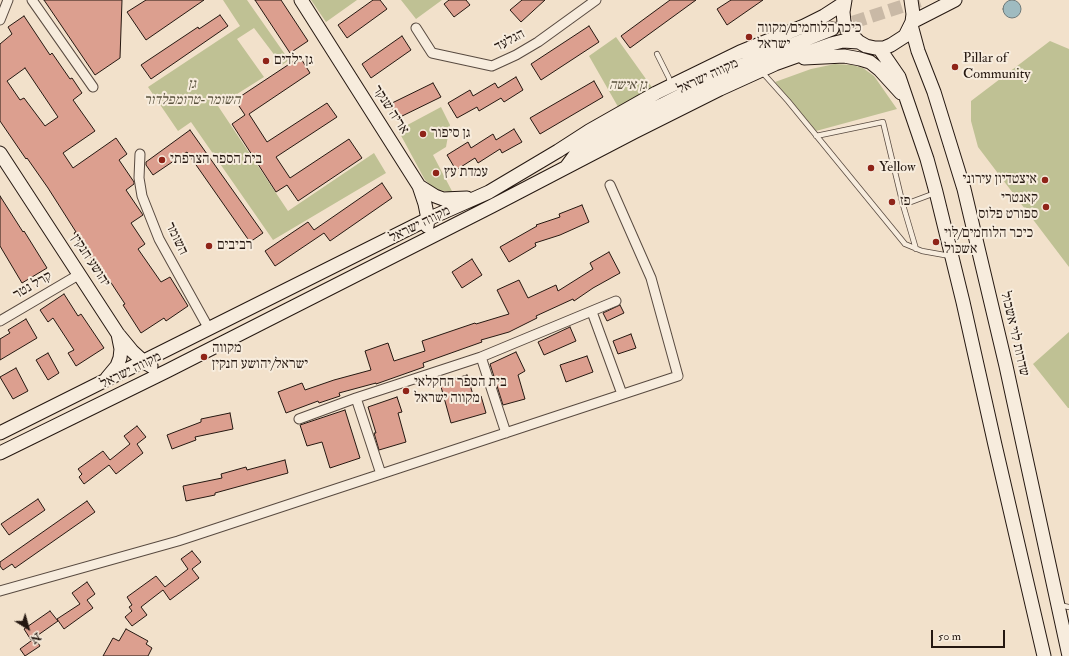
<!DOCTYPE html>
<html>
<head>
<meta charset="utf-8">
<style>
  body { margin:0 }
  #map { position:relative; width:1069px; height:656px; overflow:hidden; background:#f2e1cb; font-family:"IM FELL Double Pica",serif }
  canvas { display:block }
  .north { position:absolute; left:8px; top:608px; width:40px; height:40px; -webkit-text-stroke:3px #f7ecdd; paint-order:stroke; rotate:143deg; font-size:11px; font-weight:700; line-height:16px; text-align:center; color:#251811 }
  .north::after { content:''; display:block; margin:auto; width:14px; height:18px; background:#251811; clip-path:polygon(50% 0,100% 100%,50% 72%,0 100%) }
  .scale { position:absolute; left:931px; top:630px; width:74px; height:18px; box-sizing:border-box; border:2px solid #251811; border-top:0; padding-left:5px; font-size:12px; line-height:14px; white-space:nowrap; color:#251811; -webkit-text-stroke:3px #f7ecdd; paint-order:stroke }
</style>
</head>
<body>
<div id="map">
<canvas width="1069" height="656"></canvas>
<div class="north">N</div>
<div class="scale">50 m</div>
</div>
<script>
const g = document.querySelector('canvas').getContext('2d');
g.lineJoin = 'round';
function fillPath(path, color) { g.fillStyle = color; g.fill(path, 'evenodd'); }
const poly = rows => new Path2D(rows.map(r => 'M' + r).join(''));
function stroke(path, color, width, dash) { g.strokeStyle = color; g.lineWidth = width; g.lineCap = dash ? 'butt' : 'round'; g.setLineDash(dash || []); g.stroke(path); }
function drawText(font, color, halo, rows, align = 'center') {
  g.font = font + ' "IM FELL Double Pica","Frank Ruhl Libre",serif'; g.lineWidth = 4; g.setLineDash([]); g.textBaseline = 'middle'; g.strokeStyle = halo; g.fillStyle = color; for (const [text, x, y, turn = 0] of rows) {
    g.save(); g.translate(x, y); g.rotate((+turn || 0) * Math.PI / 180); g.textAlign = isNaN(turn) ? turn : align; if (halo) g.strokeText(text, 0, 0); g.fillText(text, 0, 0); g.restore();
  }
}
fillPath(poly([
  [223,0,247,0,289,60,282,65,254,28,237,39,264,77,218,106,288,211,374,153,386,173,273,240,191,122,178,131,148,87,240,26],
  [311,0,357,0,326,22],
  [401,0,442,0,416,19],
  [616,37,656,93,621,112,589,56],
  [1050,41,1069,49,1069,267,978,147,971,121,971,101],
  [835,64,852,65,863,68,874,76,897,109,816,131,775,82,811,69],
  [441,107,450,125,446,147,433,155,453,193,435,189,425,180,398,130],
  [1069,332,1069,408,1068,408,1033,364]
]), '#bfc194');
const water = poly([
  '1003 9a9 9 0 1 1 18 0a9 9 0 1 1-18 0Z'
]);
fillPath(water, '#9fbbc0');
stroke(water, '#6e7a7a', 1);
const building = poly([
  [44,0,122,0,120,58,95,75,44,0],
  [146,0,204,0,146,40,127,12,146,0],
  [255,0,281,0,308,41,290,53,255,0],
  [373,0,380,0,387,9,347,38,338,25,373,0],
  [449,0,466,0,470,5,454,17,444,4,449,0],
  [522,0,545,0,521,22,510,10,522,0],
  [670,0,696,0,630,48,621,36,670,0],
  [731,0,763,0,727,25,717,9,731,0],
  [220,15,228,26,151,79,141,65,198,27,199,29,220,15],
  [24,16,50,55,52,53,70,79,72,78,82,93,73,100,95,131,63,153,73,168,116,138,127,154,119,160,134,182,134,184,126,190,143,215,131,223,145,244,138,249,161,282,170,277,188,306,166,321,164,318,141,333,123,305,125,304,104,272,102,273,86,251,74,233,76,232,48,188,27,158,26,159,0,121,0,44,12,34,8,27,24,16],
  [25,68,58,117,45,126,24,98,20,100,7,81,25,68],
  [589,26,599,42,541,80,531,64,589,26],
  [402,36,411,50,371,78,362,64,402,36],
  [300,57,310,73,249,114,267,142,327,103,337,117,276,157,290,178,349,139,362,158,298,201,287,185,276,192,232,124,245,115,235,100,300,57],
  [516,77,523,90,504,102,501,98,479,111,477,107,457,118,448,103,470,90,473,96,495,83,498,88,516,77],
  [594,81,603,97,540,134,530,118,594,81],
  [433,83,441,97,398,118,390,104,433,83],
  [514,129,522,142,502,153,500,149,478,163,475,158,456,170,447,155,468,142,471,148,493,134,496,140,514,129],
  [190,130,263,233,250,242,187,152,153,175,146,165,146,162,190,130],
  [382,183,392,198,330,241,324,233,275,266,265,251,308,222,314,230,382,183],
  [0,196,23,232,24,231,47,268,22,283,0,246,0,196],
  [582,205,589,222,560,235,535,243,536,246,509,262,500,247,537,226,536,225,560,217,559,214,582,205],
  [609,252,620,273,593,288,574,301,573,299,536,316,537,318,509,332,481,340,482,342,423,363,424,367,376,384,376,383,339,393,340,396,319,403,318,401,286,413,278,392,302,383,305,390,334,380,371,370,365,351,388,343,394,361,425,351,422,341,475,323,476,324,509,314,497,290,519,280,528,298,556,285,558,291,593,269,590,263,609,252],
  [472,259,482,275,462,288,452,272,472,259],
  [64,294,78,316,81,314,104,348,76,366,68,353,74,350,53,318,48,322,40,310,64,294],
  [620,305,624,313,607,321,603,313,620,305],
  [26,319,37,338,0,360,0,339,10,333,8,330,26,319],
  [570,327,576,341,544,355,538,342,570,327],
  [631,334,636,348,618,354,613,341,631,334],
  [516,352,525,371,518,375,525,399,503,405,490,364,516,352],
  [48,353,59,373,48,380,36,360,48,353],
  [587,356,593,372,566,382,560,365,587,356],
  [16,368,28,391,13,399,0,377,16,368],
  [467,375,474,398,481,396,486,413,451,423,440,383,467,375],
  [397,397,402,412,398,413,406,442,379,450,374,433,376,433,368,407,397,397],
  [345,410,360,458,330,468,322,442,307,446,300,425,345,410],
  [230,413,233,429,195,437,196,440,172,449,167,435,201,422,201,419,230,413],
  [137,426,146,437,137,444,143,453,116,474,109,465,84,484,79,477,82,474,78,469,103,451,110,460,130,444,124,436,137,426],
  [285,460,288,473,215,493,215,495,186,501,183,486,222,478,221,474,246,467,247,470,285,460],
  [38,499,45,510,9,535,1,524,38,499],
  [87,501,95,512,15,568,12,564,3,570,0,566,0,562,87,501],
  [192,551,201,562,192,569,199,578,170,600,163,590,141,607,147,615,132,626,125,617,132,611,129,607,132,605,127,597,156,576,165,587,188,569,181,559,192,551],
  [87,582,95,594,87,600,93,608,64,629,57,619,80,604,72,593,87,582],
  [50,611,58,621,31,640,24,629,50,611],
  [126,629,148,641,146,644,152,648,148,656,103,656,113,638,119,641,126,629],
  [35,638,40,646,25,656,20,649,35,638]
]);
fillPath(building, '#dc9f8f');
stroke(building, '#251811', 1);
stroke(poly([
  [835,28,922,0]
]), '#c9b9a6', 13, [13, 6]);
const lane = poly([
  [657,54,669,78,670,83],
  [762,72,788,101,905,244,922,251,950,256],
  [816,136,883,122,903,205,916,249],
  [903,205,935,193],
  [1059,605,1069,607]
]);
const street = poly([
  [32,0,93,87],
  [0,20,8,0],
  [416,28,432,53,492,66,516,55,538,42,596,0],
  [140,154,139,178,142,196,159,239,209,329],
  [592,312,622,394],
  [0,321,80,274],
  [481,357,506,433],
  [356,398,381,474],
  [299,419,356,398,481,357,616,301],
  [0,591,178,541,678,376,651,278,610,185]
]);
const secondary = poly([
  [301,0,419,186,425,204,428,219,427,226],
  [845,0,843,12,844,22,847,30,859,42,866,46,875,48,884,48,891,45,905,36,912,22,913,14,911,0],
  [912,22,955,0],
  [911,25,918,51,934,92,964,189,1006,366,1069,656],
  [879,48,899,77,927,159,936,192,963,302,995,445,1044,656],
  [804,58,844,56,860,59,870,62,880,70,901,93],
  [0,153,118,334,132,351,144,362,151,366],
  [567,166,578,151,644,114,715,78,754,60,832,29],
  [419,186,435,196,443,199,467,198],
  [107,378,117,366,120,358,121,349,118,334],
  [0,433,428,219,489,192,558,151,589,131,656,93,740,52,804,26,824,16,844,3],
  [0,453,167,371,492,206,634,132,720,89,775,64,831,44,843,41,859,42]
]);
stroke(lane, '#584a40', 6);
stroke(street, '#584a40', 11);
stroke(secondary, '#251811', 15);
stroke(lane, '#f7ecdd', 4.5);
stroke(street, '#f7ecdd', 9);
stroke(secondary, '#f7ecdd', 13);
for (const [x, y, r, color] of [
  [749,37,4,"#8f2418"],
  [266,61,4,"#8f2418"],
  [955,67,4,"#8f2418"],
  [423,134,4,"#8f2418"],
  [162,160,4,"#8f2418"],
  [871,168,4,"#8f2418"],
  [436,173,4,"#8f2418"],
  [1045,180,4,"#8f2418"],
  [892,202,4,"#8f2418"],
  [1046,207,4,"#8f2418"],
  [936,242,4,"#8f2418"],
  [209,246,4,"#8f2418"],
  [204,357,4,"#8f2418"],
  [406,391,4,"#8f2418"]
]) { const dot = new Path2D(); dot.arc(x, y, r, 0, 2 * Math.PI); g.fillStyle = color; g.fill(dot); stroke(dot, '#f7ecdd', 1.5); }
drawText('14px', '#251811', '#f7ecdd', [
  ["כיכר הלוחמים/מקווה",757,29],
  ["ישראל",757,45],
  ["Pillar of",963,59],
  ["Community",963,75],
  ["גן ילדים",274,61],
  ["גן סיפור",431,134],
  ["בית הספר הצרפתי",170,160],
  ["Yellow",879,168],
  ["עמדת עץ",444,173],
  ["איצטדיון עירוני",1037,180,"right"],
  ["קאנטרי",1038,199,"right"],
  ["ספורט פלוס",1038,215,"right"],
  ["פז",900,202],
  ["כיכר הלוחמים/לוי",944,234],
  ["אשכול",944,250],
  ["רביבים",217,246],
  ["מקווה",212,349],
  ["ישראל/יהושע חנקין",212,365],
  ["בית הספר החקלאי",414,383],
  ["מקווה ישראל",414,399]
], 'left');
drawText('14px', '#251811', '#f7ecdd', [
  ["הגלעד",510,41,-28],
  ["מקווה ישראל",708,77,-25],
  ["אריה שנקר",390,110,57],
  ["מקווה ישראל",420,225,-26],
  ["השומר",176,239,64],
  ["יהושע חנקין",90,261,57],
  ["קרל נטר",33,286,-30],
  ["שדרות לוי אשכול",1014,334,77],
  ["מקווה ישראל",131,371,-26]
]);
drawText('italic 14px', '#5b533f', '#f7ecdd', [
  ["גן",192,85],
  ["השומר-טרומפלדור",192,101],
  ["גן אישה",628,86]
]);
</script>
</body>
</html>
